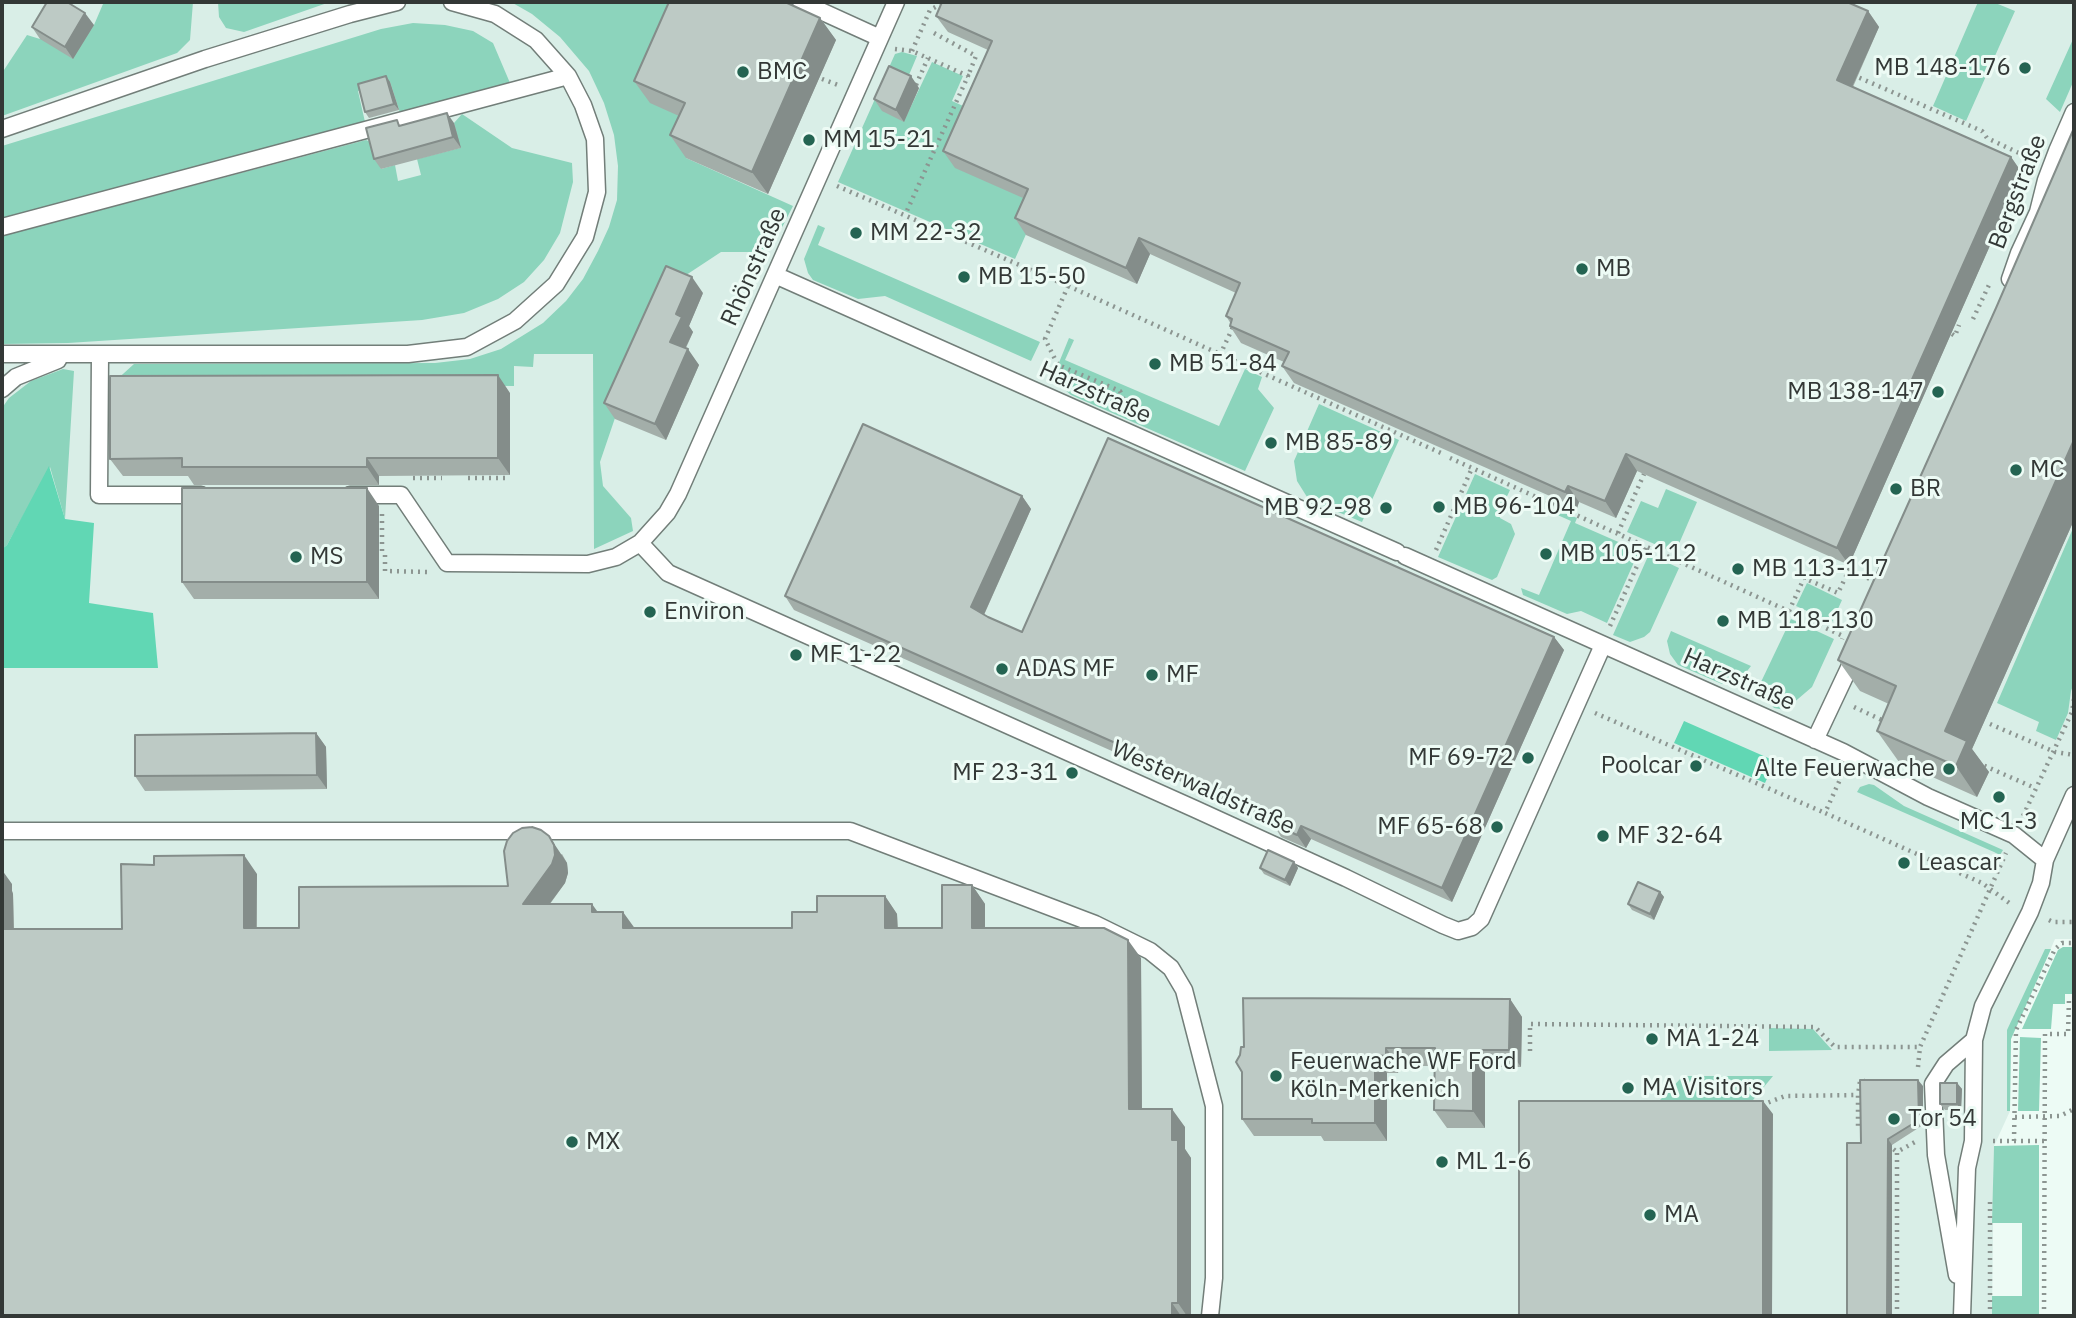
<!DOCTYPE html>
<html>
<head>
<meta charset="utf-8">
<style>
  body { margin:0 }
  #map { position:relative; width:2076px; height:1318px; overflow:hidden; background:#edfbf5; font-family:"IBM Plex Sans",sans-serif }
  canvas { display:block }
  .frame { position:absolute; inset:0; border:4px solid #333836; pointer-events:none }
</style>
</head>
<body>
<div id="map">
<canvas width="2076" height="1318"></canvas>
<div class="frame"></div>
</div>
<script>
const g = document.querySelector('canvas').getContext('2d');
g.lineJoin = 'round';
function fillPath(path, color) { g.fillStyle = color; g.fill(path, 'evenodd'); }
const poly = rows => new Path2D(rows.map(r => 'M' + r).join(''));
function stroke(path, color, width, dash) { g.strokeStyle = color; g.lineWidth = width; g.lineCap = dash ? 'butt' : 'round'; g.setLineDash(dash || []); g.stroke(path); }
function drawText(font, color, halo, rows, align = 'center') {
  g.font = font + ' "IBM Plex Sans",sans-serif'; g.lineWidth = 6; g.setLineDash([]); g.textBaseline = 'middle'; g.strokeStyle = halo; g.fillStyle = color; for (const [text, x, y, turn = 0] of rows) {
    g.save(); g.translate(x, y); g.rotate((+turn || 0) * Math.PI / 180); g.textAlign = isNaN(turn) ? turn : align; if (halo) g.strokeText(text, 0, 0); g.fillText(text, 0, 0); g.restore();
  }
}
fillPath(poly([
  [2,2,2074,2,2074,939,2055,939,2011,1039,2010,1111,1994,1146,1992,1316,2,1316]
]), '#d9eee7');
fillPath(poly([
  [163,2,193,2,190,40,177,53,2,116,2,73,27,35,40,39,94,25,103,4],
  [218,2,330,2,244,32,226,28,219,17],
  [511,2,695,2,700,126,686,158,793,206,773,245,759,252,721,252,677,281,615,418,600,462,603,486,631,518,633,531,594,549,593,354,534,354,533,367,514,366,514,386,113,383,134,364,435,363,470,359,501,349,543,323,566,301,583,279,598,251,609,227,617,200,618,166,614,135,604,103,589,71,560,37,532,14],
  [1978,2,1993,2,2015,11,1966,121,1933,106],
  [413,23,445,25,473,31,493,43,510,83,400,113,390,82,358,91,365,122,2,219,2,146,381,29],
  [2074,37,2074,80,2060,112,2046,99],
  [902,52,917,56,906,82,904,121,932,62,963,76,952,101,979,113,1039,205,1015,259,838,182,895,54],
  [462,114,512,148,572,163,573,182,560,233,544,260,524,282,498,299,464,313,422,320,68,343,2,344,2,236,366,140,375,144,381,169,395,165,398,181,421,175,417,159,460,148,454,123],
  [818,225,825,228,818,245,1040,342,1031,361,885,296,858,299,813,280,808,273,804,259],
  [1069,338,1074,340,1065,360,1219,426,1245,369,1262,377,1258,389,1274,408,1245,471,1071,395,1064,389,1057,376,1058,365],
  [63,369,74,371,65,519,50,467,7,545,2,549,2,408,9,398,31,381],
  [1319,404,1399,440,1362,522,1314,502,1307,497,1297,481,1294,461],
  [1475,474,1510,490,1499,513,1500,518,1511,524,1515,534,1497,577,1492,580,1438,557],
  [1666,489,1697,502,1675,553,1627,532,1641,501,1658,508],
  [1555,509,1577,518,1575,523,1639,551,1607,623,1581,611,1567,614,1523,595,1521,588,1539,595,1571,521,1553,513],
  [2074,526,2074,683,2071,691,2068,713,2056,740,2036,731,2039,722,1997,703],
  [1649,554,1679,568,1650,632,1644,637,1630,642,1613,635],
  [1807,583,1842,600,1832,622,1796,606],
  [1791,619,1834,639,1812,687,1785,710,1774,708,1765,697,1761,682],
  [1671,631,1751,666,1744,675,1734,682,1722,684,1678,665,1670,654,1667,641],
  [1869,784,1874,785,1904,806,2003,850,2000,855,1994,852,1857,792,1860,787],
  [2063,947,2074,947,2074,994,2065,994,2065,1004,2053,1004,2051,1029,2022,1029,2058,950],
  [2045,949,2051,949,2011,1039,2010,1111,2007,1111,2007,1030],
  [1769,1028,1813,1029,1832,1050,1769,1051],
  [2020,1037,2041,1038,2039,1111,2018,1111],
  [1683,1076,1773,1076,1753,1100,1660,1100],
  [2039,1145,2039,1316,1992,1316,1992,1296,2022,1296,2022,1223,1992,1223,1994,1146]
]), '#8cd4bc');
fillPath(poly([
  [49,466,65,519,94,523,89,603,153,613,158,668,2,668,2,549,7,545],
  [1684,721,1775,761,1765,783,1674,743]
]), '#61d7b4');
const lane = poly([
  [801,2,880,38],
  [2,129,205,59,350,14,397,2],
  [2,227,568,76],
  [775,275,1397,552],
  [2010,279,2019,253,2038,212,2046,180,2057,151,2074,112],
  [2,354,408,354,467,347,515,321,556,284,585,237,597,192,595,139,583,105,568,76,536,40,495,14,452,2],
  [100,355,99,495,201,495],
  [2,389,16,377,58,360],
  [350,495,401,495,447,563,588,564,616,557,640,543,667,513,678,494,896,2],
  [640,543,668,573,1195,809,1346,878,1443,925,1458,931,1472,927,1481,919,1603,645],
  [1405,556,1843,752,1928,797,2014,835,2045,860],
  [1815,740,1856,653],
  [2,831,850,831,1095,924,1150,951,1171,968,1184,990,1214,1106,1214,1278,1210,1316],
  [1957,1275,1936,1155,1933,1084,1946,1064,1974,1040],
  [1962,1316,1967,1168,1973,1141,1974,1040,1983,1006,2030,912,2041,883,2045,860,2074,795]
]);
stroke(lane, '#727e79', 19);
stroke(poly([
  [934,33,976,56,968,76],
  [895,49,912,51,968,76,905,215],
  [912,51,930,10,945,2],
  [1853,75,1982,131,1987,138,2021,154,2029,166],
  [822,79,838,85],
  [916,85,928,58],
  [837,186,1068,286,1441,453],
  [1068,286,1045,339,1058,365,1120,391,1128,409],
  [1973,319,1989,285],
  [1952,334,1955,336,1959,325],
  [1220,355,1233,327],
  [1450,458,1793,613,1843,636,1842,639],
  [413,478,442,478],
  [468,478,507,478],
  [382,514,382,551,385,555,385,571,429,572],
  [1618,533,1644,474],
  [1436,550,1472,468],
  [1801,569,1804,578],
  [1789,611,1804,578,1838,593,1849,570,1879,583],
  [1610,626,1646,546],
  [1854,707,1884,721],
  [1595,713,1825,813],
  [1990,724,2055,752,2074,755],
  [1978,763,2035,788],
  [1842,775,1825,813,1982,883,2012,905],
  [2023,816,2072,712,2074,699],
  [2049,920,2053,922,2074,922],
  [1530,1051,1530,1024,1815,1027,1835,1047,1920,1047],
  [1918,1067,1920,1047,2006,853],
  [1762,1105,1785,1096,1858,1095],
  [2015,1117,2060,1116,2074,1109],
  [1863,1130,1858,1127,1858,1095,1860,1081,1865,1081],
  [1993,1141,2014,1141,2016,1030,2055,949,2062,943,2074,943],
  [2014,1141,2044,1141],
  [1888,1145,1897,1152],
  [1897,1316,1897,1152,1915,1142],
  [1990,1316,1990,1198],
  [2044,1316,2045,1034,2068,1034,2069,999,2074,999]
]), '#8c9591', 4.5, [2, 5]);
stroke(lane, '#fff', 16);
fillPath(poly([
  [101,2,163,2,163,3,103,4],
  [1868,11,1879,27,1853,87,2011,157,2022,173,1849,565,1637,471,1616,518,1579,502,1577,508,1294,383,1282,366,1284,362,1241,343,1230,326,1231,324,1226,316,1236,293,1150,254,1137,284,1026,235,1015,218,1023,198,955,168,943,151,988,50,948,32,936,16],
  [820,18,836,40,768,194,686,158,670,135,679,116,650,103,634,81],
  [94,25,73,59,40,39,32,27],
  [386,76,390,82,399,110,369,118,365,112],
  [919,88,904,122,882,111,874,99],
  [454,123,461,148,381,169,374,159,401,125],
  [2074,128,2074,520,1972,749,1989,772,1977,797,1899,762,1877,731,1889,704,1860,691,1838,660,1996,308],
  [703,293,689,326,693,332,686,348,699,365,666,440,615,419,604,403],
  [510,393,510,475,379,476,379,485,194,485,188,476,123,476,110,459],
  [1022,496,1031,509,984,615,1022,632,1554,637,1564,650,1452,902,1311,839,1306,848,1281,837,1272,822,794,610,785,596],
  [379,506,379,599,194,599,182,582],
  [316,733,326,747,327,789,145,791,135,776],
  [562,854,567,863,568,873,565,883,550,904,598,912,635,928,792,928,817,912,885,896,897,914,898,928,942,928,972,885,985,904,985,928,1141,958,1142,1109,1185,1127,1185,1149,1191,1158,1191,1316,2,1316,12,884,12,891,13,894,14,929,122,929,257,874,257,928,299,928,508,886],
  [1294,862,1298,868,1290,886,1264,874,1260,868],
  [1660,892,1664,897,1654,920,1632,910,1628,904],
  [1510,999,1522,1017,1521,1067,1485,1067,1485,1128,1447,1128,1434,1110,1435,1066,1399,1066,1398,1073,1387,1073,1387,1141,1324,1141,1321,1136,1254,1136,1242,1119,1242,1072,1240,1055],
  [1957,1083,1962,1089,1961,1110,1945,1110,1940,1104],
  [1923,1086,1923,1125,1892,1145,1892,1316,1847,1316,1861,1143]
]), '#a3aea9');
fillPath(poly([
  [1868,11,1879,27,1848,96,1837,80],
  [85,13,94,25,73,59,65,47],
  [820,18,836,40,768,194,752,172],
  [386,76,390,82,399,110,394,104],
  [911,76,919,88,904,122,896,110],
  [447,113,454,123,461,148,453,137],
  [2011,157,2022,173,1849,565,1837,548],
  [1139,238,1150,254,1137,284,1126,268],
  [692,277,703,293,689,326,693,332,681,357,670,342,676,314],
  [688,349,699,365,666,440,655,424],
  [498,375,510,393,510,475,498,458],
  [2074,440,2074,520,1972,749,1989,772,1977,797,1956,766,1945,731],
  [1626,454,1637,471,1616,518,1605,501],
  [367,458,379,476,379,485,367,467],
  [1568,486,1579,502,1577,508,1565,492],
  [367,488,379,506,379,599,367,582],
  [1022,496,1031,509,981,621,971,607],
  [1554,637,1564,650,1452,902,1442,888],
  [316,733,326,747,327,789,317,775],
  [1301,826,1311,839,1306,848,1297,835],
  [549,836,567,863,568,873,565,883,536,922,523,904],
  [244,855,257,874,256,947,244,928],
  [1294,862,1298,868,1290,886,1285,880],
  [2,870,12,884,12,891,13,894,14,947,2,930],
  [972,885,985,904,985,946,972,928],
  [1660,892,1664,897,1654,920,1650,914],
  [885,896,897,914,898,946,885,928],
  [592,904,605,922,592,912],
  [623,912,636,930,623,928],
  [1128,940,1141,958,1142,1127,1129,1109],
  [1510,999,1522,1017,1521,1067,1509,1050],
  [1386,1048,1399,1066,1398,1073,1386,1056],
  [1473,1050,1485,1067,1485,1128,1473,1111],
  [1375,1055,1387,1073,1387,1141,1375,1123],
  [1918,1080,1923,1086,1923,1125,1919,1120],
  [1957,1083,1962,1089,1961,1110,1957,1104],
  [1763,1101,1773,1114,1772,1316,1763,1316],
  [1172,1109,1185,1127,1185,1149,1191,1158,1191,1316,1187,1316,1178,1303,1172,1140],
  [1888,1139,1892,1145,1892,1316,1887,1316],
  [1172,1303,1181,1316,1172,1316]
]), '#848d8a');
const building = poly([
  [47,2,67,2,85,13,65,47,32,27,47,2],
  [669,2,785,2,820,18,752,172,670,135,685,103,634,81,669,2],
  [942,2,1847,2,1868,11,1837,80,2011,157,1837,548,1626,454,1605,501,1568,486,1565,492,1282,366,1289,352,1230,326,1232,319,1226,316,1240,283,1139,238,1126,268,1015,218,1028,189,943,151,992,41,936,16,942,2],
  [889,66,911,76,896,110,874,99,889,66],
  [386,76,394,104,365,112,358,84,386,76],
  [447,113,453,137,374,159,366,128,397,120,399,126,447,113],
  [2074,128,2074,440,1945,731,1967,741,1956,766,1877,731,1896,686,1838,660,1996,308,2074,128],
  [666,266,692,277,676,314,682,317,670,342,688,349,655,424,604,403,666,266],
  [498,375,498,458,367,458,367,467,182,467,182,458,110,459,110,376,498,375],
  [863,424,1022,496,971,607,988,617,1022,632,1108,438,1554,637,1442,888,1301,826,1297,835,1271,823,1275,814,785,596,863,424],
  [182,488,367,488,367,582,182,582,182,488],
  [316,733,317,775,135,776,135,735,316,733],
  [532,827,541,830,549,836,554,845,555,855,552,864,523,904,592,904,592,912,623,912,623,928,792,928,792,912,817,912,817,896,885,896,885,928,942,928,942,885,972,885,972,928,1104,928,1128,940,1129,1109,1172,1109,1172,1140,1178,1140,1178,1303,1172,1303,1172,1316,2,1316,2,929,122,929,121,864,154,865,154,856,244,855,244,928,299,928,299,887,508,886,504,851,507,841,513,833,522,828,532,827],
  [1268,850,1294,862,1285,880,1260,868,1268,850],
  [1638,882,1660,892,1650,914,1628,904,1638,882],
  [1243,998,1510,999,1509,1050,1473,1050,1473,1111,1434,1110,1435,1048,1386,1048,1386,1056,1375,1055,1375,1123,1312,1123,1312,1119,1242,1119,1242,1072,1236,1062,1240,1055,1241,1047,1244,1047,1243,998],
  [1860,1080,1918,1080,1919,1120,1888,1139,1887,1316,1847,1316,1847,1143,1861,1143,1860,1080],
  [1940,1083,1957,1083,1957,1104,1940,1104,1940,1083],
  [1519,1101,1763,1101,1763,1316,1519,1316,1519,1101]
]);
fillPath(building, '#bdcac5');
stroke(building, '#848d8a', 2);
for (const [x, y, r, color] of [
  [2025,68,7,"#246452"],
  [743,72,7,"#246452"],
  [809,140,7,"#246452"],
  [856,233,7,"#246452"],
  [1582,269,7,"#246452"],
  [964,277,7,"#246452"],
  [1155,364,7,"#246452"],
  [1938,392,7,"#246452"],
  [1271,443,7,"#246452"],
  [2016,470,7,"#246452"],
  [1896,489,7,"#246452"],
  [1439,507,7,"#246452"],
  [1386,508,7,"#246452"],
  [1546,554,7,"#246452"],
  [296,557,7,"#246452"],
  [1738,569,7,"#246452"],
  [650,612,7,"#246452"],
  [1723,621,7,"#246452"],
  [796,655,7,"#246452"],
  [1002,669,7,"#246452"],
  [1152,675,7,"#246452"],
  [1528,758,7,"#246452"],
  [1696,766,7,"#246452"],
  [1949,769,7,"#246452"],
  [1072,773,7,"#246452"],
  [1999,797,7,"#246452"],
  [1497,827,7,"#246452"],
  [1603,836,7,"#246452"],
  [1904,863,7,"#246452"],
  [1652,1039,7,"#246452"],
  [1276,1076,7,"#246452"],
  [1628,1088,7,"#246452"],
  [1894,1119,7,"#246452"],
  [572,1142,7,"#246452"],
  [1442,1162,7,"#246452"],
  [1650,1215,7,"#246452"]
]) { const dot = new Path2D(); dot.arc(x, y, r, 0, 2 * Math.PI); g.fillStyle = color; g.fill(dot); stroke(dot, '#edfbf5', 2.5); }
drawText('24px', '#333836', '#edfbf5', [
  ["MB 148-176",2011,68,"right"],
  ["BMC",757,72],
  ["MM 15-21",823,140],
  ["MM 22-32",870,233],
  ["MB",1596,269],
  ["MB 15-50",978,277],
  ["MB 51-84",1169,364],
  ["MB 138-147",1924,392,"right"],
  ["MB 85-89",1285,443],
  ["MC",2030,470],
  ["BR",1910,489],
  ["MB 96-104",1453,507],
  ["MB 92-98",1372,508,"right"],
  ["MB 105-112",1560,554],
  ["MS",310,557],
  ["MB 113-117",1752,569],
  ["Environ",664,612],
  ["MB 118-130",1737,621],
  ["MF 1-22",810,655],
  ["ADAS MF",1016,669],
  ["MF",1166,675],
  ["MF 69-72",1514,758,"right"],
  ["Poolcar",1682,766,"right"],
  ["Alte Feuerwache",1935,769,"right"],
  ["MF 23-31",1058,773,"right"],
  ["MC 1-3",1999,822,"center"],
  ["MF 65-68",1483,827,"right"],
  ["MF 32-64",1617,836],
  ["Leascar",1918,863],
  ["MA 1-24",1666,1039],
  ["Feuerwache WF Ford",1290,1062],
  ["Köln-Merkenich",1290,1090],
  ["MA Visitors",1642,1088],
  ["Tor 54",1908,1119],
  ["MX",586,1142],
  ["ML 1-6",1456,1162],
  ["MA",1664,1215]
], 'left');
drawText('24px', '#333836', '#edfbf5', [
  ["Bergstraße",2018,192,-69],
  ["Rhönstraße",754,267,-66],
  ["Harzstraße",1095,393,24],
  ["Harzstraße",1739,680,24],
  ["Westerwaldstraße",1203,788,24]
]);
</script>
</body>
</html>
